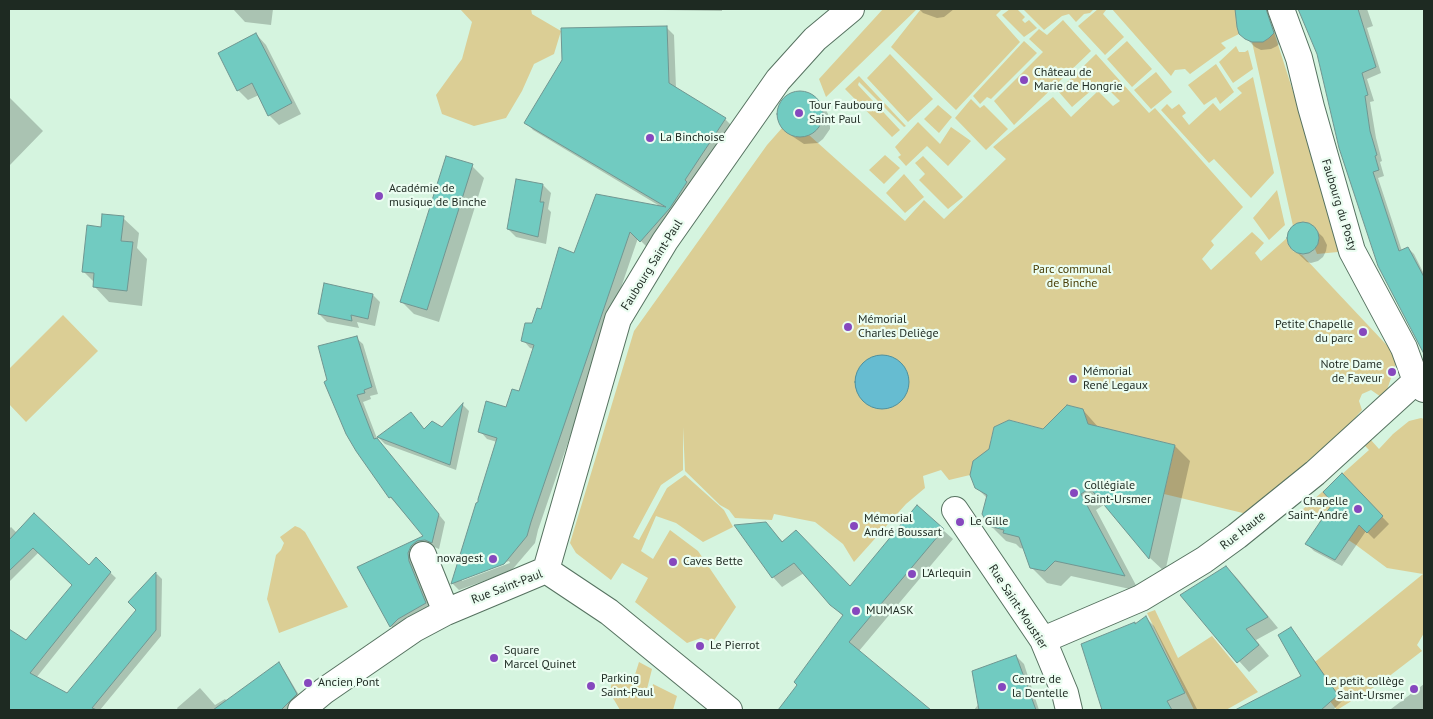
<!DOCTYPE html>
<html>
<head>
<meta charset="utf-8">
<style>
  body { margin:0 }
  #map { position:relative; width:1433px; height:719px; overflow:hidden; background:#d5f4df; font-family:"PT Sans",sans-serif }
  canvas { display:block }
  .frame { position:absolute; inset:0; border:10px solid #1e2a22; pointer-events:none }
</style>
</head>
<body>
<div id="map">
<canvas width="1433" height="719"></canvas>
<div class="frame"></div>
</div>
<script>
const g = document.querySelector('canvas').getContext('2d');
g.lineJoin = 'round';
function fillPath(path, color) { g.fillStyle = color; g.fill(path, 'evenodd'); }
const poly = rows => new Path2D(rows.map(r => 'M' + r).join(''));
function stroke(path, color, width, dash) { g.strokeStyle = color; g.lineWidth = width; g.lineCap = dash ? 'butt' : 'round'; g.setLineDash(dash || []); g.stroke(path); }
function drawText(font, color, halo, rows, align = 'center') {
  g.font = font + ' "PT Sans",sans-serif'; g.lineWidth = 4.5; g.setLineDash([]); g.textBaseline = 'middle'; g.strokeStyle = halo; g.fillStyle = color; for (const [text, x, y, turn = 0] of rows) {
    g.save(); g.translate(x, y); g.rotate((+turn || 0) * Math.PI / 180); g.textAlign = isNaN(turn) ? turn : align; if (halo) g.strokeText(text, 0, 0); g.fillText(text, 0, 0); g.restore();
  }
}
fillPath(poly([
  [460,9,531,9,532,14,561,31,554,54,534,64,522,91,506,118,474,126,442,114,436,95,462,59,472,22],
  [883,9,917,9,826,97,819,79],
  [921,9,1002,9,996,15,1020,42,956,110,891,47],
  [1010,9,1017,9,1025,17,1022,20,1025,23,1029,20,1037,28,1024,37,1002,15],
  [1023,9,1094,9,1090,13,1084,14,1076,22,1069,14,1062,16,1044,30],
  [1098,9,1106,10,1103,14,1124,37,1105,55,1078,26],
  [1112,9,1241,9,1236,15,1237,27,1239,34,1221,43,1226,48,1190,74,1185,69,1175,70,1171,76],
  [1063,20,1091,51,1014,125,994,101,1043,52,1029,39,1039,29,1047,35],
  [1274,32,1343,248,1338,252,1317,254,1315,249,1318,243,1319,236,1314,227,1304,222,1293,226,1252,42,1263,42,1269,38],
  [1024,41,1037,53,991,99,987,97,980,104,973,96],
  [1127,41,1152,69,1132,87,1107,59],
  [1236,46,1239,52,1245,52,1248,50,1253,69,1233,83,1219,62],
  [890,54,933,99,908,122,867,78],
  [1096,54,1149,113,1155,108,1243,207,1211,241,1214,245,1202,259,1211,270,1252,232,1264,243,1255,253,1261,261,1287,238,1287,242,1293,251,1302,255,1398,357,1384,399,1371,390,1362,394,1359,401,1362,410,1353,420,1379,449,1393,434,1409,421,1421,418,1424,419,1424,633,1417,645,1422,651,1379,684,1337,710,1305,670,1423,574,1387,568,1356,545,1302,510,1369,450,1347,427,1247,514,1164,494,1175,445,1088,424,1083,409,1067,405,1051,431,1010,420,994,427,990,443,998,450,970,475,949,480,941,470,923,476,925,488,906,504,854,562,843,544,815,522,774,514,772,520,735,518,729,510,720,505,685,471,683,427,683,470,661,485,633,537,639,540,667,488,685,475,724,510,733,527,703,542,676,523,656,516,641,551,653,559,670,530,698,551,736,607,713,642,701,638,687,643,635,602,648,578,622,563,611,580,576,553,570,543,634,331,767,145,782,128,795,137,809,135,905,221,924,200,944,219,1006,159,993,147,1053,97,1071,117,1098,91,1113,106,1120,101,1101,82,1072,107,1058,91],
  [1216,64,1234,92,1220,104,1216,97,1204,105,1188,85],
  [1156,72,1172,92,1151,109,1134,90],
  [859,76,906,126,904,127,859,82,858,85,900,130,892,137,845,89],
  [1253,77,1274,173,1251,198,1214,159,1209,163,1161,110,1167,104,1172,109,1179,104,1186,113,1182,116,1189,125,1213,103,1220,111,1242,93,1237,88],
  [971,99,980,108,984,105,1008,129,986,150,955,118],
  [938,105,952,117,939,133,924,119],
  [918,122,940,144,951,127,971,141,948,166,927,146,906,166,898,157,901,155,895,147],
  [885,155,900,168,884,184,869,170],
  [923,156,963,197,948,209,919,180,925,174,915,163],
  [904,174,924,197,905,213,886,193],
  [1277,190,1285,225,1269,240,1253,218],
  [63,315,98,351,26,422,9,404,9,369],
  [295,526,300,528,305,532,348,607,279,633,267,599,276,555,281,550,284,543,280,537],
  [1155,610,1178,658,1212,636,1258,692,1226,710,1194,710,1147,613],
  [639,662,652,669,647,689,652,691,653,684,677,696,673,710,620,710,610,693,612,680,632,684]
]), '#dbce95');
const water = poly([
  '855 382a27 27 0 1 1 54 0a27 27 0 1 1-54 0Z'
]);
fillPath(water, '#66bcd1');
stroke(water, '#50909c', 1);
fillPath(poly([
  [233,9,273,9,271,25,245,22],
  [661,9,722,9,722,11,662,10],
  [919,9,954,9,944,17,937,18,923,13],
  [1244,9,1276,9,1281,42,1277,46,1271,49,1261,50,1255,47,1241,33,1237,16],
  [1299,9,1367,9,1373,26,1367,28,1381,73,1367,79,1374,101,1370,102,1376,138,1382,161,1380,162,1384,176,1378,178,1402,251,1408,248,1414,254,1424,274,1424,352,1379,265,1318,53],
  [667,28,674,35,676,89,725,119,733,127,648,248,638,238,538,530,535,543,511,571,459,590,452,583,480,503,497,442,487,439,480,431,507,408,520,392,534,349,530,348,523,340,575,254,663,208,533,130,526,122],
  [509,561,510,563,462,581,462,578],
  [256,34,266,45,301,114,279,125,269,115,259,95,248,100,238,90],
  [803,92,809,94,817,99,825,108,830,118,830,129,823,139,818,143,804,144,792,136,783,127,778,116,778,110,788,95],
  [9,97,43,131,9,166],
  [472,166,484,178,439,322,414,314,402,302],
  [543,185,551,193,548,209,551,212,546,244,516,237,508,229],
  [123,218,139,233,137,248,147,259,142,306,109,302,94,286,94,282,83,271,102,228],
  [1299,224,1310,225,1323,237,1327,245,1326,251,1323,257,1318,261,1311,263,1307,262,1290,246,1288,242,1289,233,1294,227],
  [373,295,380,302,375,326,357,322,359,328,327,322,319,314],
  [356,338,363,344,378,394,370,396,371,399,363,402,378,441,445,522,439,549,432,546,432,610,397,633,391,626,358,567,425,537,390,497,347,433],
  [463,405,469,411,456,470,385,444,379,438,411,413,425,430,442,429],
  [1083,410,1099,428,1175,446,1190,461,1165,572,1150,558,1105,504,1096,510,1139,591,1071,576,1061,586,1047,583,1031,567,1025,549,1020,548,1016,544,1006,541,990,525,987,498,976,487,1044,430],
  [1342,475,1389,524,1374,539,1366,531,1342,566,1314,551,1307,544,1335,503],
  [917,507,953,539,859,651,929,710,779,710,799,685,843,616,830,604,804,573,782,587,773,577,765,523,783,542,850,588],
  [11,527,17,533,89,566,96,559,116,578,36,678,67,695,138,610,130,602,157,574,162,579,161,636,100,710,9,710,9,630,26,642,73,586,39,552,9,582,9,529],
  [1226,567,1237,578,1278,628,1256,640,1269,656,1249,672,1239,661],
  [1146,618,1154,626,1197,709,1195,710,1103,710,1083,645,1135,623,1136,624],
  [1291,629,1296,634,1342,701,1333,710,1253,710,1263,706,1303,676],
  [1016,656,1024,664,1039,710,974,710],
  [279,664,284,670,302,700,293,710,178,710,177,708,200,688,215,705,225,699,227,701],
  [1424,684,1424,710,1392,710,1391,709]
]), '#0003');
const building = poly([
  [1235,9,1266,9,1274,33,1269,38,1263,42,1252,42,1245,39,1239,34,1237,27,1235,9],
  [1298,9,1358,9,1376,67,1362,73,1368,95,1365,96,1370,131,1377,155,1375,156,1379,170,1373,172,1399,251,1408,247,1424,277,1424,354,1378,266,1339,148,1317,54,1298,9],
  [667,26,669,83,726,118,685,180,687,182,670,208,640,242,630,232,531,522,527,536,504,564,451,584,476,503,478,502,478,499,497,438,478,432,486,401,506,407,512,389,519,391,534,345,521,341,525,323,532,323,537,308,541,309,559,247,574,253,596,194,666,207,524,123,562,60,561,28,667,26],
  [256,33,292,103,268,116,252,83,237,91,218,53,256,33],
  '777 114a23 23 0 1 1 46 0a23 23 0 1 1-46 0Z',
  [446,156,473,164,427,310,400,302,446,156],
  [516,179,543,184,540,202,544,202,538,237,507,229,516,179],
  [102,214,124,216,121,241,133,242,127,291,93,287,94,273,82,272,87,225,101,227,102,214],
  '1287 238a16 16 0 1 1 32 0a16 16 0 1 1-32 0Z',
  [324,283,373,294,368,319,351,315,352,321,318,314,324,283],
  [357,336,372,387,364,390,365,393,357,395,374,439,377,438,439,514,432,543,425,540,417,541,411,546,408,553,409,561,426,603,398,619,390,627,357,567,423,536,391,497,389,498,356,451,346,434,324,382,327,380,318,346,357,336],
  [463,403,450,465,377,437,411,412,424,429,432,421,442,427,463,403],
  [1067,405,1083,409,1088,424,1175,445,1149,559,1090,488,1081,494,1125,576,1055,561,1045,571,1030,568,1019,537,1003,533,1004,530,989,526,982,514,987,495,975,488,970,475,973,461,989,449,994,427,1009,420,1043,429,1067,405],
  [1342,473,1383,516,1367,533,1359,525,1335,560,1305,544,1333,503,1323,492,1342,473],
  [917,505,944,529,849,642,931,710,778,710,797,685,794,682,843,615,830,605,794,563,772,578,734,525,766,522,782,542,796,530,850,586,917,505],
  [34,513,89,565,96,557,111,572,30,673,67,693,136,610,128,602,156,572,156,630,92,708,97,710,9,710,9,629,26,640,72,585,33,548,9,571,9,540,34,513],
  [1226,566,1268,617,1246,629,1259,645,1237,663,1180,595,1226,566],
  [1146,616,1185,693,1167,701,1172,710,1102,710,1081,644,1135,622,1135,624,1146,616],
  [1291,627,1338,695,1321,710,1235,710,1301,676,1278,635,1291,627],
  [1016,655,1036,710,979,710,972,671,1016,655],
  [279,662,297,694,281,710,213,710,279,662]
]);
fillPath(building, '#71cbc1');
stroke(building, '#709691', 1);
const minor = poly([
  [1281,9,1299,58,1311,107,1352,251,1404,348,1416,381,1424,389],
  [955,510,1043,640,1065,693,1069,710],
  [423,555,446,612],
  [546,570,618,319,665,241,778,80,815,39,851,9],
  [546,570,609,612,729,710],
  [1043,640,1141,598,1204,560,1237,536,1315,473,1416,381],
  [301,710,324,691,414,629,446,612,546,570]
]);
stroke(minor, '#567260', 28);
stroke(minor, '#fff', 26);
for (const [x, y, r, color] of [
  [1024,80,5,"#8648be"],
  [799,113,5,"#8648be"],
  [650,138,5,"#8648be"],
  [379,196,5,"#8648be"],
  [848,327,5,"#8648be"],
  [1363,332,5,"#8648be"],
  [1392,372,5,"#8648be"],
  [1073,379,5,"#8648be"],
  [1074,493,5,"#8648be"],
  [1358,509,5,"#8648be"],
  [960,522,5,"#8648be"],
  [854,526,5,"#8648be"],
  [493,559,5,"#8648be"],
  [673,562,5,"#8648be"],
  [912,574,5,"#8648be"],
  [856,611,5,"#8648be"],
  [700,646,5,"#8648be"],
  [494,658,5,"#8648be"],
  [308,683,5,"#8648be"],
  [591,686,5,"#8648be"],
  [1002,687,5,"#8648be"],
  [1414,689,5,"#8648be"]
]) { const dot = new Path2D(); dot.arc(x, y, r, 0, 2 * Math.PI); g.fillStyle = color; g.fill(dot); stroke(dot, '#ebfdf1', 2); }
drawText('12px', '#1e2a22', '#ebfdf1', [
  ["Château de",1034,73],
  ["Marie de Hongrie",1034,87],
  ["Tour Faubourg",809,106],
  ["Saint Paul",809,120],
  ["La Binchoise",660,138],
  ["Académie de",389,189],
  ["musique de Binche",389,203],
  ["Mémorial",858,320],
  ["Charles Deliège",858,334],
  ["Petite Chapelle",1353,325,"right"],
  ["du parc",1353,339,"right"],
  ["Notre Dame",1382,365,"right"],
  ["de Faveur",1382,379,"right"],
  ["Mémorial",1083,372],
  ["René Legaux",1083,386],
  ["Collégiale",1084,486],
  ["Saint-Ursmer",1084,500],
  ["Chapelle",1348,502,"right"],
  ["Saint-André",1348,516,"right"],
  ["Mémorial",864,519],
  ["André Boussart",864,533],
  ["Le Gille",970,522],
  ["novagest",483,559,"right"],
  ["Caves Bette",683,562],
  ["L'Arlequin",922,574],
  ["MUMASK",866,611],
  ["Le Pierrot",710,646],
  ["Square",504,651],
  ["Marcel Quinet",504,665],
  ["Parking",601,679],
  ["Saint-Paul",601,693],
  ["Centre de",1012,680],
  ["la Dentelle",1012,694],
  ["Le petit collège",1404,682,"right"],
  ["Saint-Ursmer",1404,696,"right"],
  ["Ancien Pont",318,683]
], 'left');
drawText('12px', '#1e2a22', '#ebfdf1', [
  ["Faubourg du Posty",1339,205,73],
  ["Faubourg Saint-Paul",652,265,-58],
  ["Rue Haute",1243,531,-38],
  ["Rue Saint-Paul",507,587,-21],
  ["Rue Saint-Moustier",1018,607,57]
]);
drawText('12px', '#493e06', '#ebfdf1', [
  ["Parc communal",1072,270],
  ["de Binche",1072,284]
]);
</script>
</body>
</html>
